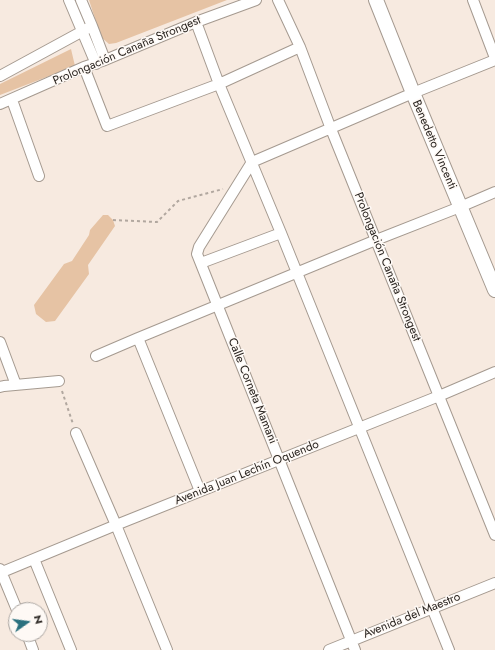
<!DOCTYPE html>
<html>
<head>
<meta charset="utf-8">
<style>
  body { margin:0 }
  #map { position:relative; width:495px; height:650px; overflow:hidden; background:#f7eae0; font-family:Jost,sans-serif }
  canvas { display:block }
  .north { position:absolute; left:8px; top:602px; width:40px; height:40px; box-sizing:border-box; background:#fef9f5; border:1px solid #a9a4a0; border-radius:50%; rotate:76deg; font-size:11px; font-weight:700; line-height:16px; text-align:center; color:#292420 }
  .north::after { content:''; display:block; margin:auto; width:14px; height:18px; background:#2b717f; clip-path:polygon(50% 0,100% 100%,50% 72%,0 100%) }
</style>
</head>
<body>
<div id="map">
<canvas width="495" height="650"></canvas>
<div class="north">N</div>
</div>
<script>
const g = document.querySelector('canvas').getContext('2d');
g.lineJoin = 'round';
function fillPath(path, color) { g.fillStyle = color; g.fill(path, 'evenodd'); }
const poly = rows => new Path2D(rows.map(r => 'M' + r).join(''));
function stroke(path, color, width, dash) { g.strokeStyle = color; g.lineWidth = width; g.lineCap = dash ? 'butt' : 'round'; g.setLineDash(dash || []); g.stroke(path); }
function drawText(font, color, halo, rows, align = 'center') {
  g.font = font + ' Jost,sans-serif'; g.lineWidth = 3; g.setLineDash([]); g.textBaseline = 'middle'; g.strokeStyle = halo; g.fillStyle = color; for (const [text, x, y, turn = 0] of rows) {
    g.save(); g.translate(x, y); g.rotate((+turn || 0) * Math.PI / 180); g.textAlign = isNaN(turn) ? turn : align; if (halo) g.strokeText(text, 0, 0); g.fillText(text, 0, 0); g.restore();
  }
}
fillPath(poly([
  [89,0,227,0,116,43,109,44,101,37],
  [71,49,75,66,0,95,0,84],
  [103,215,108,215,113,220,115,226,88,265,89,274,55,321,46,322,36,314,34,305,64,264,72,261,89,235,90,230]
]), '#e6c3a4');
const street = poly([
  [69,0,96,64],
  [81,0,92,26,105,60],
  [278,0,300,47,331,129,495,535],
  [473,0,495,58],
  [196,22,219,84,281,233,449,650],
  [84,67,107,126,219,84,300,47],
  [0,76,92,26],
  [12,100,39,176],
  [0,104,84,67,105,60,196,22,256,0],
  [201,263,281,233],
  [0,342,16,385],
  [96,356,138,338],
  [0,387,4,386,59,381],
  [76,433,116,525,167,650],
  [200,491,138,338,376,240,460,207,495,192],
  [34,559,71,650],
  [0,569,17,610],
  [0,573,116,525,439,396,495,372],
  [27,634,33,650],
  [329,650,495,583],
  [355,650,197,254,199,247,252,162,413,93,495,60]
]);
const secondary = poly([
  [376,0,413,93,495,290]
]);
stroke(street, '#a59a90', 12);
stroke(secondary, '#a59a90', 16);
stroke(poly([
  [113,220,157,222,178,201,223,189],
  [62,391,73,424]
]), '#b1a79f', 2, [3, 3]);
stroke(street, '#fff', 10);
stroke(secondary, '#fff', 14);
drawText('12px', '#292420', '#fef9f5', [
  ["Prolongación Canaña Strongest",127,51,-23],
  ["Benedetto Vincenti",434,145,67],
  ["Prolongación Canaña Strongest",387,267,68],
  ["Calle Corneta Mamani",252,391,68],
  ["Avenida Juan Lechín Oquendo",247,473,-22],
  ["Avenida del Maestro",412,616,-22]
]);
</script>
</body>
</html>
